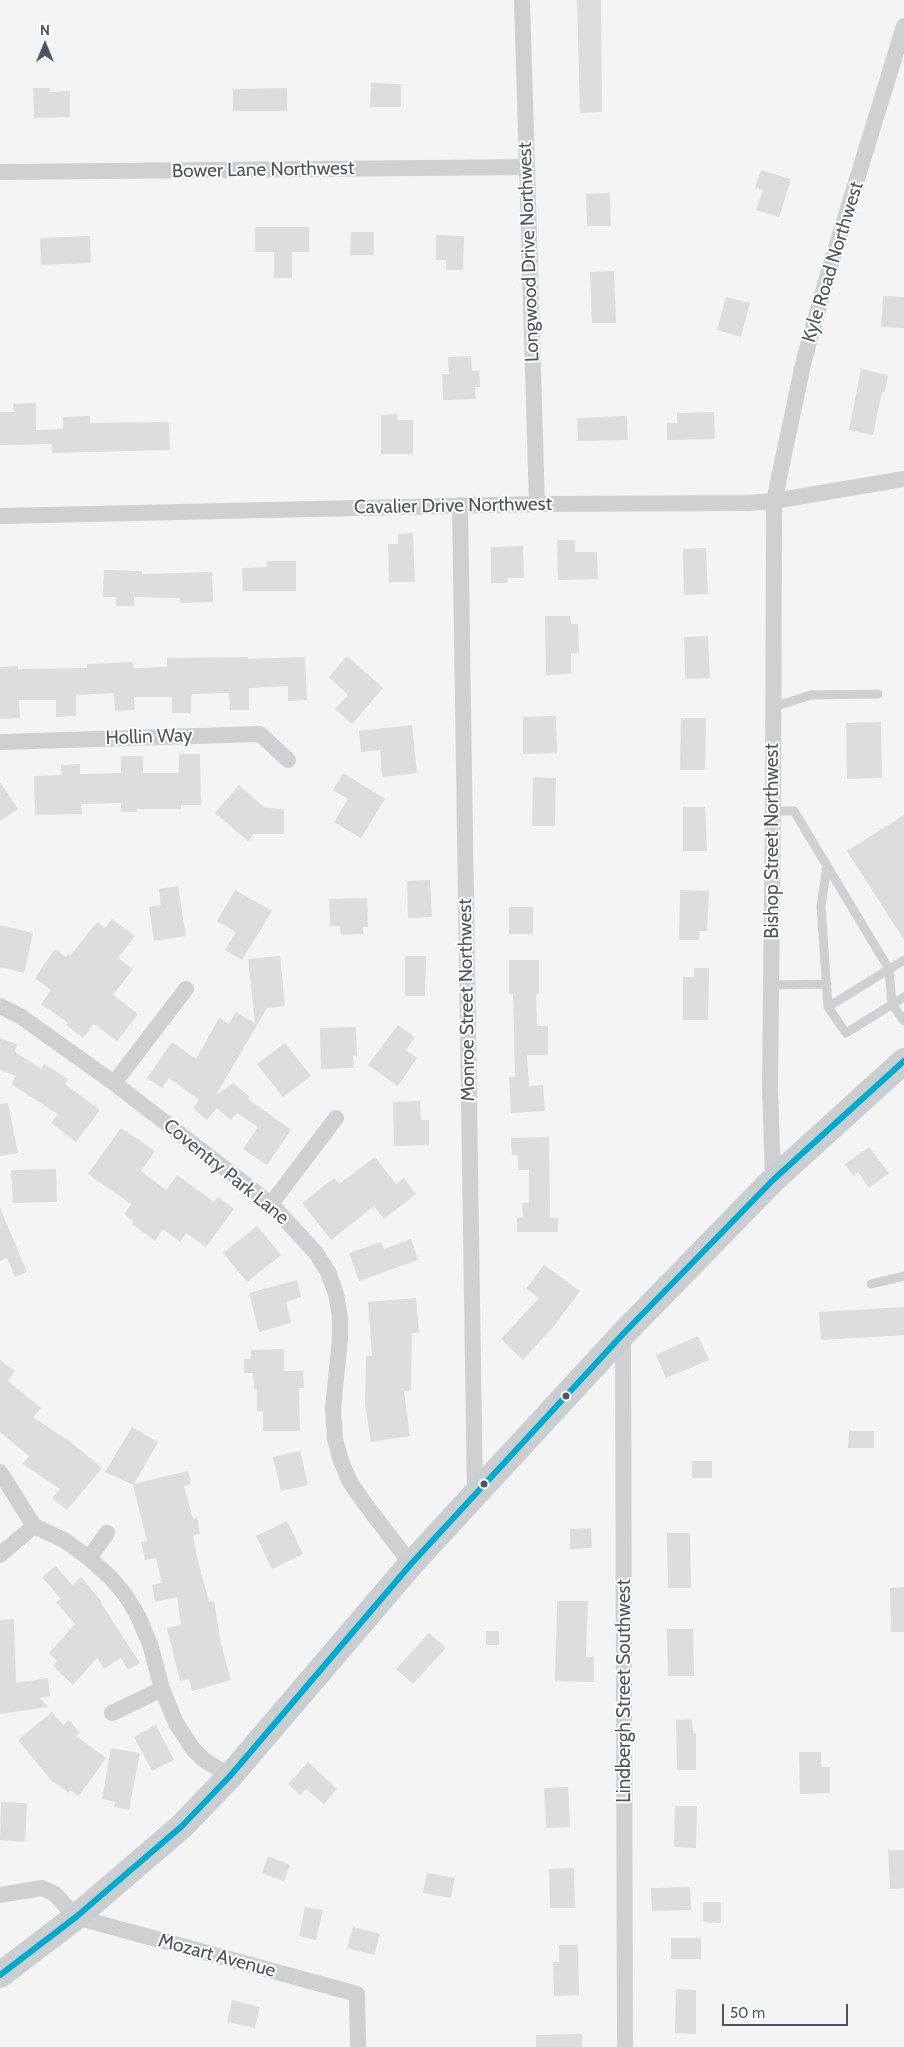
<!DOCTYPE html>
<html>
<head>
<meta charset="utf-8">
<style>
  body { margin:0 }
  #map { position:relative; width:904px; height:2047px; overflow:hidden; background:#f4f4f4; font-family:Cabin,sans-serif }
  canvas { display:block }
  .north { position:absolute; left:20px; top:20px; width:50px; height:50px; -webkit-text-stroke:4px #fff; paint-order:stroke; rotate:0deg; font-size:14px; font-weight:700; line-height:20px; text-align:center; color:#4a5661 }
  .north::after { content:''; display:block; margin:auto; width:18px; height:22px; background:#4a5661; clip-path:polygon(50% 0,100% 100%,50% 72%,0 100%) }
  .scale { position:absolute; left:722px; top:2004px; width:126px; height:22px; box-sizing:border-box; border:2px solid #4a5661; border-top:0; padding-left:6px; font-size:15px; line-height:18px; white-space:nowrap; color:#4a5661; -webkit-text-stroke:4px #fff; paint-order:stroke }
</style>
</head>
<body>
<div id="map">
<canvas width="904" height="2047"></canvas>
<div class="north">N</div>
<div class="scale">50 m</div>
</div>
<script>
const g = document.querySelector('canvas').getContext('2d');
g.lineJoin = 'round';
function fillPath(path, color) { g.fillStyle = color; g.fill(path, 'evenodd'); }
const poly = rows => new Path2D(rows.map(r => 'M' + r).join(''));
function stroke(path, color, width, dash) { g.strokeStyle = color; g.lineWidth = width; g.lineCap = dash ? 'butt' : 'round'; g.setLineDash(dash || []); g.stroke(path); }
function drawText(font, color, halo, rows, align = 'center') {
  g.font = font + ' Cabin,sans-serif'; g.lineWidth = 4; g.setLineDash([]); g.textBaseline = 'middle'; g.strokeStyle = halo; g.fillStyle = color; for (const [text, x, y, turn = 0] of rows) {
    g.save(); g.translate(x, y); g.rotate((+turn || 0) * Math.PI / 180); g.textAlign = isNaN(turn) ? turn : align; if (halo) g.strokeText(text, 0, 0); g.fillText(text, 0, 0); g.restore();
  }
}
fillPath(poly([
  [577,0,601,0,602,112,580,113],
  [371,83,401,84,401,107,370,107],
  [33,88,50,88,50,92,70,91,70,117,34,118],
  [287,88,287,111,233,111,233,89],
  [761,170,791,179,779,217,756,210,763,190,755,188],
  [610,193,611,226,587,226,586,194],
  [255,227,309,227,309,252,292,252,292,278,274,278,274,252,255,252],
  [351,232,374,232,374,255,350,255],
  [436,235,464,236,463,270,446,270,446,260,436,260],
  [90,236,91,263,41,265,40,238],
  [614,271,616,323,592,323,590,272],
  [883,296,904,297,904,328,881,327],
  [726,297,750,303,741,337,717,330],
  [471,356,472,371,479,371,480,387,475,387,476,399,443,400,442,374,449,374,448,357],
  [861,369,888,375,885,392,882,392,873,435,849,430],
  [36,403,36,430,63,429,63,417,90,416,90,423,169,422,170,450,52,453,52,444,0,445,0,412,14,412,13,404],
  [714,412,715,439,667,440,667,423,677,423,677,413],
  [397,414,397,420,413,420,413,454,381,454,381,415],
  [627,416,628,440,578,441,577,418],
  [413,533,415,582,389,582,388,544,398,544,398,534],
  [557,540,575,540,575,552,597,552,598,579,558,580],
  [523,546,524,578,507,578,507,583,491,583,491,547],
  [706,548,708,594,684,595,683,549],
  [267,561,296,561,296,591,243,591,242,568,267,567],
  [104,570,142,571,142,574,212,572,213,602,180,603,180,598,134,597,134,606,116,606,116,597,103,597],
  [545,616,570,616,571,624,578,624,579,653,571,653,571,674,546,675],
  [708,636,710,678,685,679,684,637],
  [347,656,383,688,352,724,335,709,348,695,329,677],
  [248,657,248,659,305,657,307,700,288,701,288,686,249,688,249,710,230,710,229,693,191,694,191,713,172,713,172,697,134,697,135,710,115,711,114,693,76,695,76,716,56,717,56,700,19,700,20,718,0,719,0,667,18,666,18,669,87,668,87,664,133,662,133,668,167,667,167,658],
  [556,716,557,753,523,754,523,717],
  [681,718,706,718,705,770,680,770],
  [881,722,882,778,847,779,846,723],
  [412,725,417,773,382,777,380,750,361,752,359,731],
  [179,754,200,754,201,805,181,805,181,809,136,809,137,812,121,812,121,803,81,804,82,814,35,815,34,776,61,775,61,765,80,764,80,774,121,773,121,756,143,756,143,773,179,773],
  [343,773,385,799,361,838,334,822,348,799,333,790],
  [533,777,556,778,555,826,532,826],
  [0,782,18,809,0,821],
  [239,785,265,808,284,809,284,834,254,834,248,841,215,813],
  [683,807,705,807,707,851,683,851],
  [904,815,904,940,847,851],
  [430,880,432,917,408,918,407,881],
  [178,886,186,936,154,941,149,907,161,905,159,889],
  [235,890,272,911,242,960,225,950,236,932,217,921],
  [680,890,709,891,707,931,699,931,699,940,679,940],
  [367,898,368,927,363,927,363,934,341,935,340,926,330,926,329,899],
  [509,907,533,907,533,934,509,934],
  [112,919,135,936,118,958,133,969,113,995,138,1014,117,1041,94,1024,83,1038,66,1025,68,1023,41,1004,51,990,35,978,55,949,66,957,69,954,71,955,97,922,105,928],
  [0,925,33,933,24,973,0,967],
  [280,956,285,1006,267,1008,216,1095,233,1083,250,1097,248,1099,291,1130,267,1165,243,1149,258,1127,237,1113,231,1120,217,1108,207,1120,193,1108,199,1100,169,1078,162,1088,147,1078,172,1042,196,1059,219,1018,229,1024,236,1012,255,1023,248,959],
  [405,956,426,956,425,996,405,996],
  [509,960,539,960,539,994,536,994,537,1026,548,1026,548,1055,527,1055,529,1086,543,1085,545,1111,511,1113,509,1077,515,1077,513,994,509,994],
  [694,968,709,968,708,1020,683,1020,683,977,694,977],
  [398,1025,415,1037,406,1050,417,1058,398,1086,368,1065],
  [356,1027,357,1057,353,1055,354,1068,321,1069,320,1028],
  [0,1038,17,1044,15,1052,41,1069,44,1064,68,1079,65,1084,100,1110,76,1142,51,1123,58,1114,11,1084,16,1076,0,1070],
  [285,1043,311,1076,283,1097,257,1064],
  [420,1101,421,1120,429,1120,429,1145,394,1146,393,1102],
  [8,1103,18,1153,0,1156,0,1104],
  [121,1128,155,1151,141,1171,166,1190,177,1175,214,1202,218,1197,234,1209,206,1247,186,1233,180,1242,163,1229,155,1241,132,1224,134,1222,124,1214,131,1204,88,1174],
  [549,1137,550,1218,558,1218,558,1232,517,1232,517,1218,523,1218,522,1203,529,1203,529,1170,518,1170,518,1155,512,1155,511,1138],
  [869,1147,889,1173,869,1188,858,1172,853,1176,845,1164],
  [375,1157,396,1184,404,1178,416,1194,384,1219,374,1206,331,1240,302,1203,334,1178,339,1184],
  [56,1169,57,1202,13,1203,11,1170],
  [0,1208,27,1272,15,1277,7,1258,0,1261],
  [257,1226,281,1255,247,1282,223,1253],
  [411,1239,418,1260,359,1281,349,1253,381,1242,384,1249],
  [544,1265,580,1291,554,1326,523,1360,501,1339,539,1298,526,1289],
  [297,1280,301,1297,286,1302,291,1323,259,1332,249,1293],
  [416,1298,419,1333,412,1333,411,1391,404,1391,410,1436,371,1442,365,1404,366,1356,372,1356,368,1302],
  [904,1307,904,1335,821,1340,819,1312],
  [698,1336,709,1360,666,1378,656,1355],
  [284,1349,284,1371,303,1371,304,1388,299,1388,300,1431,263,1431,263,1411,257,1411,257,1389,254,1389,253,1373,244,1373,244,1359,251,1359,251,1350],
  [0,1360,15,1371,8,1381,41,1408,33,1417,68,1440,102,1468,67,1510,52,1498,60,1489,23,1464,29,1456,0,1432],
  [132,1427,158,1442,134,1484,188,1471,191,1484,184,1486,193,1519,197,1518,200,1534,193,1535,198,1561,209,1602,214,1601,221,1644,231,1680,192,1691,189,1679,180,1681,167,1628,181,1625,177,1597,155,1602,152,1585,162,1583,156,1558,145,1560,141,1542,147,1541,133,1485,105,1472],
  [849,1431,874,1431,874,1448,848,1448],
  [300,1451,308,1485,281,1491,273,1457],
  [692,1461,712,1461,712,1478,692,1478],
  [287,1521,303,1554,272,1569,256,1536],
  [591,1528,592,1548,570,1549,570,1529],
  [667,1533,690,1533,691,1588,668,1588],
  [56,1566,72,1585,81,1577,102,1602,101,1603,140,1663,128,1670,121,1658,104,1669,97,1658,73,1685,53,1666,57,1661,49,1653,75,1624,56,1602,61,1599,42,1577],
  [904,1587,904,1632,891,1632,890,1588],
  [557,1601,588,1601,586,1657,594,1657,594,1682,555,1681],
  [14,1619,16,1683,48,1678,50,1696,40,1698,48,1707,0,1714,0,1620],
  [667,1629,693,1629,694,1676,668,1676],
  [486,1631,499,1631,499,1645,486,1645],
  [429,1633,446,1648,413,1684,396,1669],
  [52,1712,63,1725,69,1720,80,1733,76,1736,106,1758,79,1796,70,1790,69,1793,51,1780,18,1740],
  [692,1719,693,1733,696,1733,696,1770,677,1770,676,1720],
  [156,1725,174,1760,152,1771,134,1737],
  [111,1748,140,1753,129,1810,114,1807,115,1802,102,1799],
  [799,1752,821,1752,821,1767,830,1767,830,1793,800,1794],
  [308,1762,337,1789,324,1804,306,1789,300,1795,288,1784],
  [568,1787,570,1827,546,1828,544,1788],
  [1,1802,27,1803,25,1842,0,1840],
  [675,1806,697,1806,696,1848,674,1847],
  [888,1850,904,1850,904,1888,890,1889],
  [268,1856,290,1865,284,1881,262,1873],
  [574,1868,575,1908,550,1908,549,1869],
  [427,1873,455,1878,451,1898,423,1893],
  [690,1887,691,1910,652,1911,651,1888],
  [703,1902,721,1902,721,1923,703,1922],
  [305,1907,323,1910,316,1940,299,1936],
  [353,1927,380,1934,374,1955,347,1948],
  [671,1938,701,1938,701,1959,671,1959],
  [559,1945,578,1945,579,1995,554,1996,553,1962,559,1962],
  [676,1989,696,1990,696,2034,675,2033],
  [232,2000,260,2007,255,2028,227,2022],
  [582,2034,582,2047,536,2047,536,2035]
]), '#ddddde');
stroke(poly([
  [773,707,811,695,878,694],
  [773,811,794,811,889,969,892,1004,904,1021],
  [827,867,821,906,828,1007,846,1033,904,997],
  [771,985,827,984],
  [828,1007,904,960],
  [871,1284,904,1276]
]), '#ced0d2', 9);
stroke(poly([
  [522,0,537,504],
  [0,172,526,167],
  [460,505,475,1494],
  [0,516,537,504,748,503,774,501,904,479],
  [0,742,260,734,288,760],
  [0,1006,20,1016,114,1083,271,1204,316,1253,328,1272,336,1294,340,1317,340,1339,333,1408,335,1439,341,1461,350,1482,363,1501,411,1564],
  [114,1083,186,989],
  [773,1180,770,1088,773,811,774,501,804,360,830,267,904,26],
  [271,1204,336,1118],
  [623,1334,625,2047],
  [0,1472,34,1526,64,1540,89,1558,112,1579,126,1596,138,1616,150,1644,162,1689,176,1723,193,1749,204,1760,230,1776],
  [0,1555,34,1526],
  [89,1558,107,1533],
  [112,1713,162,1689],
  [0,1895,42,1888,55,1894,76,1917,357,1994,358,2047]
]), '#ced0d2', 16);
stroke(poly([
  [0,1975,76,1917,182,1826,230,1776,411,1564,623,1334,773,1180,904,1061]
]), '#caced1', 26);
stroke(poly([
  [0,1975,76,1917,182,1826,230,1776,411,1564,623,1334,773,1180,904,1061]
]), '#00a9ce', 6);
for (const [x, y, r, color] of [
  [566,1396,4.5,"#4a5661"],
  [484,1484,4.5,"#4a5661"]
]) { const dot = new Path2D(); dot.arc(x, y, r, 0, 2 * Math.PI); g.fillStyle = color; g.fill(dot); stroke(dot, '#fff', 2); }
drawText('19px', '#4a5661', '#fff', [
  ["Bower Lane Northwest",263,170,-1],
  ["Longwood Drive Northwest",529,252,-92],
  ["Kyle Road Northwest",833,262,-73],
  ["Cavalier Drive Northwest",453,506,-1],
  ["Hollin Way",149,737,-2],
  ["Bishop Street Northwest",772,841,-90],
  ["Monroe Street Northwest",467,1000,-91],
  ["Coventry Park Lane",226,1172,39],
  ["Lindbergh Street Southwest",624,1691,-90],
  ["Mozart Avenue",217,1956,15]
]);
</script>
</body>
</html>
